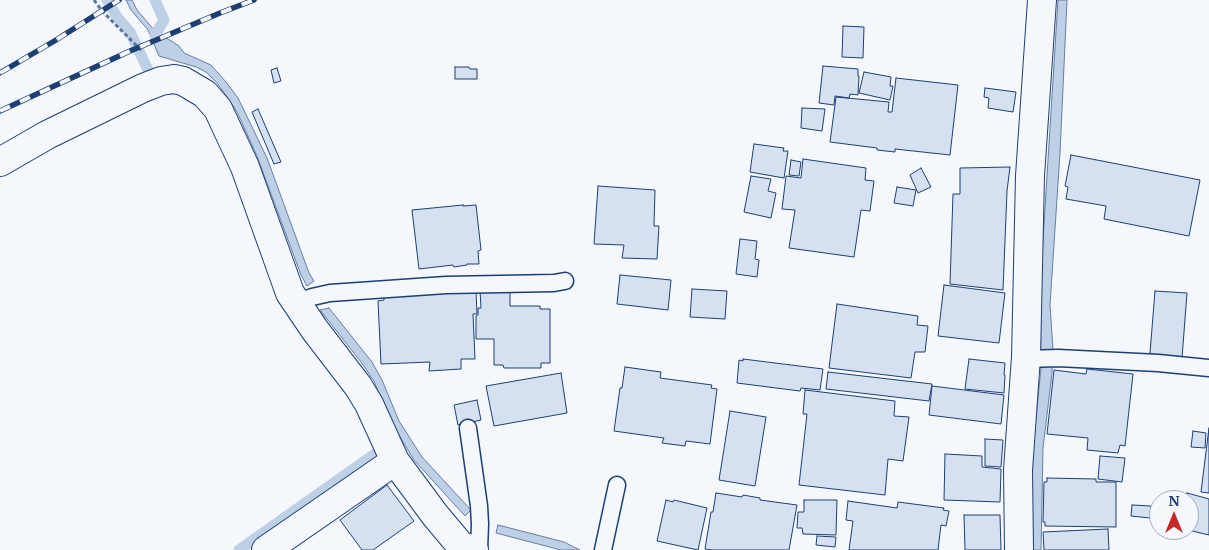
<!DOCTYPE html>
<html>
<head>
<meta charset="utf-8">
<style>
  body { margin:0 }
  #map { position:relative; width:1209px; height:550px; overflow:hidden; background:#f4f7fb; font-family:Merriweather,serif }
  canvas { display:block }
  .north { position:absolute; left:1149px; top:490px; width:50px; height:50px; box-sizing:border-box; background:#f4f7fb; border:1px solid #9eadc5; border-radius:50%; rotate:0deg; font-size:14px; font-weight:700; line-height:20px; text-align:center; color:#1d3f73 }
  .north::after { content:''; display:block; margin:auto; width:18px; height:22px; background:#c62828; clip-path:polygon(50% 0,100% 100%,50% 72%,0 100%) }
</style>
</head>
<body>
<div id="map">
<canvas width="1209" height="550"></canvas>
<div class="north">N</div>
</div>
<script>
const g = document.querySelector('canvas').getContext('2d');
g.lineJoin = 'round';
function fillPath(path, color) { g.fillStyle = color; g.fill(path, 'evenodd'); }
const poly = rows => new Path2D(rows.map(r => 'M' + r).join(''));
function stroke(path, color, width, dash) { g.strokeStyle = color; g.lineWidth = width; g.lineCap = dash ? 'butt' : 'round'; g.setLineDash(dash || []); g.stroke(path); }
const water = poly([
  [126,0,132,0,137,10,154,30,179,46,184,53,211,65,226,82,238,98,267,158,309,273,314,281,307,286,301,275,257,156,237,112,230,101,217,83,206,72,196,67,159,56,148,30,131,10,126,0],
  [1058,0,1067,0,1060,153,1050,305,1053,349,1052,373,1043,448,1041,550,1031,550,1033,448,1041,368,1040,288,1058,0],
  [329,308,372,362,382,380,399,421,422,457,471,510,465,516,414,460,389,419,374,381,361,362,320,310,329,308],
  [498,525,564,542,580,550,561,550,496,533,498,525]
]);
fillPath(water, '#bed0e5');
stroke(water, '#687fa3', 1);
stroke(poly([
  [107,0,117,17,130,32,151,76,142,80],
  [155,0,164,20,155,35],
  [239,550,389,444]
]), '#bed0e5', 11);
const building = poly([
  [843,26,864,27,863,58,842,57,843,26],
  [823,66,858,69,858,76,859,76,858,95,850,94,849,98,835,96,834,105,819,103,823,66],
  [455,67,469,67,470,69,477,69,477,79,455,79,455,67],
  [277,68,281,81,274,83,271,70,277,68],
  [864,72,891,77,890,86,893,86,890,100,859,93,864,72],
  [896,78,958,85,950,155,895,149,895,152,877,150,877,148,830,142,836,97,889,102,888,112,892,112,896,78],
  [985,88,1016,92,1013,112,988,108,989,98,984,97,985,88],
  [802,108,825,109,822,131,801,128,802,108],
  [258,109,281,162,274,164,252,112,258,109],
  [754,144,784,148,783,151,788,151,784,178,750,172,754,144],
  [1071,155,1200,180,1189,236,1104,219,1106,206,1066,199,1068,187,1065,186,1071,155],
  [803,159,866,168,865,180,874,181,870,211,861,210,854,257,789,248,795,210,782,209,786,176,801,178,803,159],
  [791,160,801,162,799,176,789,175,791,160],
  [1010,167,1007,191,1003,290,950,284,953,194,960,194,960,168,1010,167],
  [921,168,931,187,918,193,910,175,921,168],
  [751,176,771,179,768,191,776,193,771,218,744,212,751,176],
  [598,186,655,190,654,226,659,226,657,259,622,258,624,245,594,244,598,186],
  [897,187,916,190,913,206,894,203,897,187],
  [463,205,463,206,476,205,481,250,478,251,479,264,467,264,467,265,454,267,453,265,419,269,412,210,463,205],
  [740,239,757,241,755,259,759,260,757,277,736,274,740,239],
  [620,275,671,280,668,310,617,304,620,275],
  [944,285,1005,293,999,343,938,336,944,285],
  [692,289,727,291,725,319,690,317,692,289],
  [480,290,510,290,510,306,540,306,540,309,550,309,550,363,541,363,541,368,504,368,503,365,494,365,494,339,476,339,476,316,478,315,478,308,481,308,480,290],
  [476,291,477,314,473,314,475,359,461,359,461,369,429,371,430,362,381,364,378,301,384,300,384,296,476,291],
  [1155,291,1187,293,1182,358,1153,357,1153,354,1150,353,1155,291],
  [837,304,918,316,917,325,928,326,925,352,915,352,911,378,829,368,837,304],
  [743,359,823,369,820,390,801,388,800,391,737,383,739,360,743,361,743,359],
  [969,359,1005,363,1004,375,1005,375,1004,393,965,389,969,359],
  [625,367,661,372,660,378,712,385,711,388,717,389,710,444,686,441,685,446,662,443,664,438,614,431,620,388,622,388,625,367],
  [1087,369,1133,374,1125,446,1120,445,1118,453,1087,450,1088,438,1047,434,1054,370,1086,374,1087,369],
  [828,372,932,384,929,401,826,389,828,372],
  [561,373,567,413,494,426,486,386,561,373],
  [932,386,1004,395,1001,424,929,415,932,386],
  [805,390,895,401,894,416,909,417,903,461,888,459,885,495,799,485,807,414,803,414,805,390],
  [477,400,481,420,458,425,454,405,477,400],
  [730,411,766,417,755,486,719,480,730,411],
  [1209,428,1209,493,1201,492,1209,428],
  [1193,431,1206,433,1205,448,1191,447,1193,431],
  [985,439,1003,440,1001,467,985,466,985,439],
  [945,454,982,456,982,467,1001,469,1000,502,944,500,945,454],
  [1100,456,1125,458,1122,482,1098,479,1100,456],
  [1047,478,1096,479,1096,482,1116,482,1116,527,1045,526,1045,522,1043,522,1044,482,1047,482,1047,478],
  [387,485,414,521,373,550,362,550,340,520,387,485],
  [716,493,742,497,743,495,760,498,760,500,797,505,789,550,712,550,705,549,711,512,713,512,716,493],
  [1187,493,1209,499,1209,535,1188,530,1189,530,1189,500,1186,500,1187,493],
  [666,500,673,502,674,500,707,508,698,550,657,541,666,500],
  [804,500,837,500,836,535,803,534,802,528,797,528,798,512,804,512,804,500],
  [848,501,897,508,898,502,944,508,943,510,949,511,946,526,941,525,938,550,849,550,853,521,846,520,848,501],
  [1132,505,1151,506,1150,518,1131,516,1132,505],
  [964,515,1000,515,1001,550,965,550,964,515],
  [1108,529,1109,550,1044,550,1043,532,1108,529],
  [817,536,836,537,835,547,816,545,817,536]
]);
fillPath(building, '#d5e0f0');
stroke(building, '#1d3f73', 1);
const lane = poly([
  [297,303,312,297,330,293,446,285,554,283,565,281],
  [1025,359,1058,358,1158,363,1209,368],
  [468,428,479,506,480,524,479,550],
  [603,550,617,485]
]);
const street = poly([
  [0,162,47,135,143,88,161,81,174,79,183,81,205,94,218,109,245,167,290,293,315,330,358,386,369,404,395,461,435,515,461,546,474,550],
  [266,550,395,461]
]);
const secondary = poly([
  [1019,550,1018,470,1026,357,1030,176,1042,0]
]);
stroke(lane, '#1d3f73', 19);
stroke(street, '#1d3f73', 30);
stroke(secondary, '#1d3f73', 30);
stroke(poly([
  [94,0,102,11,143,52]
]), '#5e769c', 3, [4, 2.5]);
stroke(lane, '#f4f7fb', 16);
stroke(street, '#f4f7fb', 28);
stroke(secondary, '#f4f7fb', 28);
const rail = poly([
  [0,73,56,40,119,0],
  [0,111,130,51,220,13,254,0]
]);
stroke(rail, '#1d3f73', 5.5);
stroke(rail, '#f4f7fb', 4, [11]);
</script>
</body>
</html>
